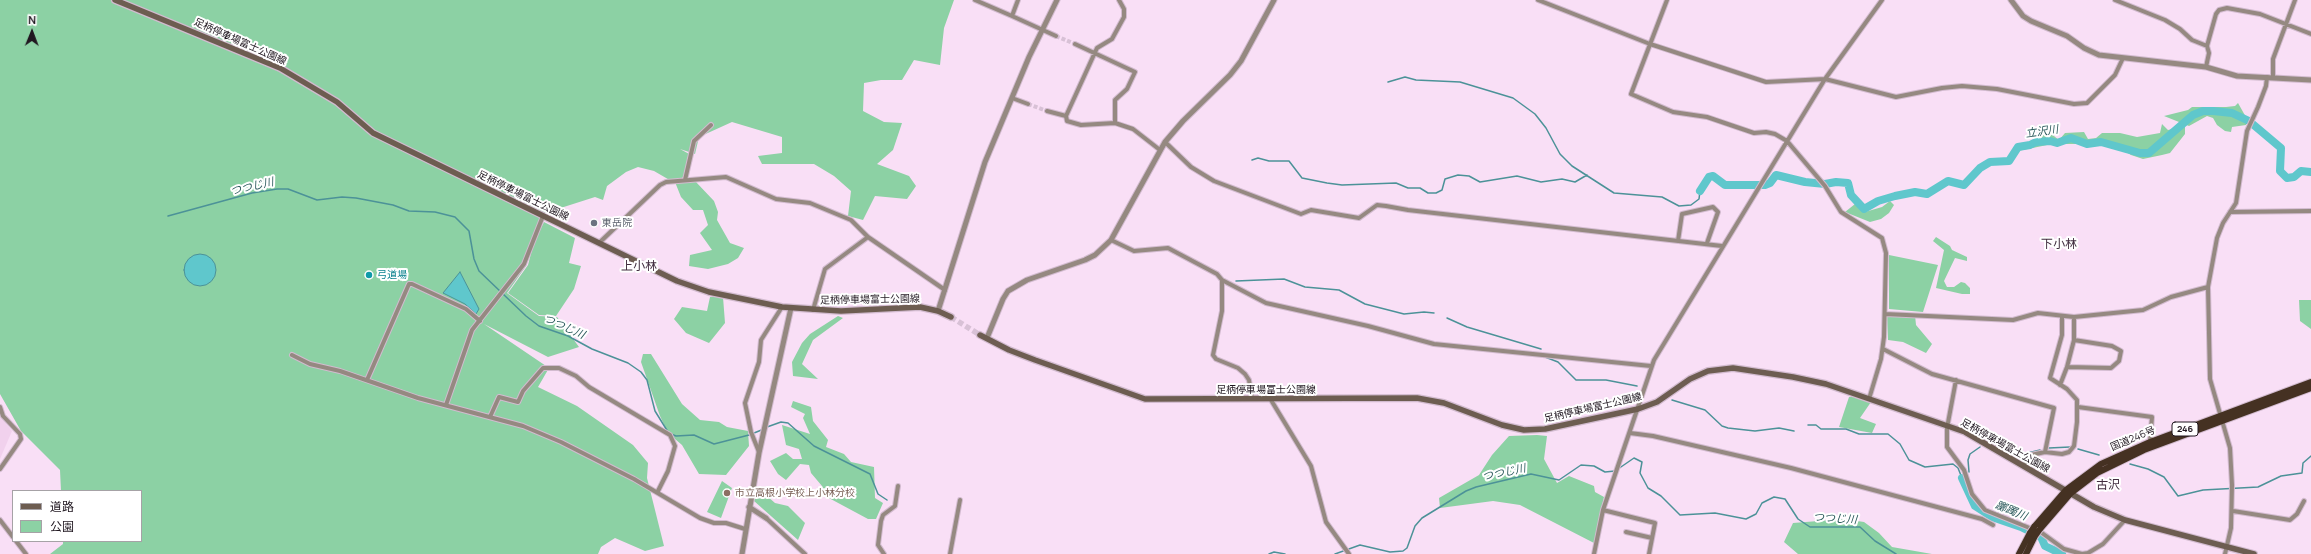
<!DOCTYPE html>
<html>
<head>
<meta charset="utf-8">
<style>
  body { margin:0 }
  #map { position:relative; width:2311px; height:554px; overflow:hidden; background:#f9dff6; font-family:Manrope,"Noto Sans JP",sans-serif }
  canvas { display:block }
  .legend { position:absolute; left:12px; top:490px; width:130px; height:52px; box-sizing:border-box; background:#fff; border:1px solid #a6a2a6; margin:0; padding:5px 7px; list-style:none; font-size:12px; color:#201720 }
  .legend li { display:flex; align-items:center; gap:8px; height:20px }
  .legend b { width:20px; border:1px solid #a6a2a6 }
  .north { position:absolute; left:12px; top:12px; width:40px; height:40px; -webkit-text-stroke:3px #fff; paint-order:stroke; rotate:1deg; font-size:11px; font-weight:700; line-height:16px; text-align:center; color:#201720 }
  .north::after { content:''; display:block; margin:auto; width:14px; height:18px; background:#201720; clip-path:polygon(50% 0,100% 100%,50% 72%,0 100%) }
</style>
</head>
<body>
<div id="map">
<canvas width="2311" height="554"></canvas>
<ul class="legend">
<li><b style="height:5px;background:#6d5d51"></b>道路</li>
<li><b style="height:11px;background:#8cd1a4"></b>公園</li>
</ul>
<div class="north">N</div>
</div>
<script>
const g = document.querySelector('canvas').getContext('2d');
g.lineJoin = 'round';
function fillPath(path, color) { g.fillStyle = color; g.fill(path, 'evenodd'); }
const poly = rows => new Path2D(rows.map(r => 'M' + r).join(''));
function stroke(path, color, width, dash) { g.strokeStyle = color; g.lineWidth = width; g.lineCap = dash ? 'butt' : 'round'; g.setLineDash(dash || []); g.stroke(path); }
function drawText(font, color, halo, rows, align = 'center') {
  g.font = font + ' Manrope,"Noto Sans JP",sans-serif'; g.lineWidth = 4; g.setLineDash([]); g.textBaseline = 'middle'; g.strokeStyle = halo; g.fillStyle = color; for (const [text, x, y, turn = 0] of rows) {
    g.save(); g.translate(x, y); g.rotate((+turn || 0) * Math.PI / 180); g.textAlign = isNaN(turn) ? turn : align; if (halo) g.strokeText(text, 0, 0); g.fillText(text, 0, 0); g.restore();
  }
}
fillPath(poly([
  [0,416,12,431,0,459]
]), '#f1d1ed');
fillPath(poly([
  [0,0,954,0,944,28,940,65,914,60,902,80,881,80,864,83,863,111,884,122,902,123,893,150,877,164,909,176,916,186,907,199,875,196,863,220,848,216,851,191,834,176,814,164,762,164,758,156,782,153,782,137,732,122,699,137,695,154,680,149,691,155,685,180,673,182,654,171,638,167,626,172,607,186,603,200,595,197,545,213,532,242,526,266,507,293,539,316,557,317,579,347,548,357,484,324,549,368,538,387,577,406,633,445,648,463,647,478,664,546,645,551,615,538,601,547,598,554,50,554,63,544,63,541,141,541,141,491,61,491,60,470,21,431,0,394],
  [2238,103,2247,119,2246,125,2232,127,2231,132,2225,131,2217,125,2213,118,2207,116,2189,126,2164,116,2188,110,2192,107,2226,107,2235,106],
  [2162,124,2168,130,2185,126,2185,134,2170,153,2162,155,2143,159,2131,155,2122,149,2099,144,2092,147,2080,144,2052,144,2018,151,2026,143,2039,137,2045,129,2059,140,2065,133,2084,132,2088,139,2096,138,2102,133,2120,133,2137,137,2160,133],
  [675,182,696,182,714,201,718,212,717,220,730,243,744,248,738,258,728,264,708,269,689,266,690,255,712,250,700,233,708,225,703,210,693,210,681,197],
  [1890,201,1894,205,1889,213,1881,219,1870,222,1845,212,1855,204,1865,212,1882,207],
  [544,222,575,238,569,263,581,266,574,289,556,316,539,315,508,293,528,265,534,242],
  [1936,237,1950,246,1952,250,1967,257,1967,261,1955,258,1944,281,1947,287,1954,287,1961,282,1965,283,1970,288,1970,294,1962,294,1936,288,1944,250,1933,241],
  [1889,255,1938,265,1923,312,1889,309],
  [710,297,723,297,725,323,709,343,686,333,674,319,682,307,707,311],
  [2299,300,2311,300,2311,329,2300,321],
  [1887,315,1915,315,1916,325,1932,344,1926,353,1903,342,1888,340],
  [838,316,843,318,813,340,802,364,818,379,793,376,792,362,802,343,810,334],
  [643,354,651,354,682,404,700,420,719,422,727,427,748,431,749,446,726,475,699,474,682,445,668,433,660,416,641,362],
  [1849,397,1855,397,1871,402,1860,418,1876,424,1872,433,1839,427],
  [793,401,811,407,813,421,828,440,826,447,844,454,851,462,874,467,875,498,883,503,876,519,868,519,827,497,822,486,811,473,809,465,800,464,786,480,778,474,770,461,786,453,793,459,802,459,799,449,786,445,782,425,810,434,803,418,805,414,791,407],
  [1537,435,1547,436,1544,459,1557,483,1569,476,1594,486,1595,492,1604,497,1594,543,1520,505,1493,501,1440,508,1439,498,1479,475,1492,455,1509,436],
  [722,481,732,488,721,518,707,512],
  [759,489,775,503,788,506,805,523,798,540,754,501],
  [1844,519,1864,522,1879,533,1892,547,1932,554,1798,554,1784,542,1793,523]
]), '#8cd1a4');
const water = poly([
  '184 270a16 16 0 1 1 32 0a16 16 0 1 1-32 0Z',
  [460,272,479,309,476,314,465,304,443,293,460,272]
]);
fillPath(water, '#5fc7cc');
stroke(water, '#4c9298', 1);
stroke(poly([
  [1388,82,1405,77,1416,80,1460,82,1513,98,1535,114,1546,128,1560,154,1572,166,1614,193,1662,197,1679,206,1691,205,1699,199,1700,191],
  [1252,160,1258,158,1269,161,1289,161,1302,178,1327,183,1342,185,1396,183,1408,188,1420,188,1428,193,1436,193,1442,190,1445,179,1458,175,1469,176,1480,182,1517,176,1541,182,1562,179,1575,182,1587,175],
  [168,216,252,193,277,189,288,189,317,200,342,197,356,198,393,205,409,211,435,212,455,217,469,231,474,259,479,271,526,316,539,326,568,336,592,349,628,363,641,372,647,380,655,411,668,432],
  [1236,281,1284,279,1305,287,1339,290,1365,304,1404,314,1424,312,1434,313],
  [1447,318,1467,327,1541,349],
  [1545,357,1558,362,1576,380,1606,380,1637,386],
  [1672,400,1705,410,1722,426,1728,428,1755,431,1779,428,1794,431],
  [1808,425,1816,425,1821,429,1846,429,1859,434,1888,434,1900,444,1909,460,1925,467,1953,464,1958,468,1962,478],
  [767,427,781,422,788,423,814,446,870,474,878,494,887,500],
  [671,434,676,436,694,435,714,444,749,435,764,429],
  [1992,441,2015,456,2040,450],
  [2049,448,2070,447],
  [2078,449,2099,455],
  [2130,464,2148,469,2164,477,2178,496,2203,490,2258,487,2281,476,2302,473,2303,463,2311,456],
  [1618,469,1634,458,1642,462,1640,473,1648,488,1661,496,1680,515,1715,513,1746,519,1756,514,1762,503,1774,497,1785,499,1798,519,1810,527,1860,527,1875,541,1896,554],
  [1969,472,1968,460,1970,454,1980,447],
  [1269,554,1274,552,1285,554],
  [1335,554,1360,545,1390,552,1403,551,1407,548,1415,526,1422,518,1466,491,1476,487,1531,474,1559,480,1581,465,1594,466,1605,472,1615,471]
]), '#4c9298', 1.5);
stroke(poly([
  [1700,191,1709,177,1713,176,1725,185,1765,185,1770,183,1776,175,1805,182,1825,184,1836,182,1848,183,1851,195,1864,209,1878,201,1895,196,1915,192,1927,194,1948,181,1964,185,1980,168,1990,162,2009,161,2018,147,2030,145,2036,142,2050,141,2057,143,2071,138,2087,144,2101,142,2140,153,2149,153,2193,115,2203,111,2213,111,2232,113,2249,121,2281,148,2280,171,2287,178,2294,177,2301,171,2311,172],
  [1962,478,1975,506,1992,517,2021,527,2041,537,2045,546,2062,554]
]), '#5fc7cc', 8);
stroke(poly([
  [1056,36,1075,44],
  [1028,104,1047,111]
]), '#d8c1d6', 4, [4, 2]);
stroke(poly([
  [951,317,980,335]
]), '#d8c1d6', 5.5, [5.5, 3]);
const minor = poly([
  [975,0,1012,16],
  [1018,0,1012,16,1056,36],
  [1538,0,1650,44,1766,82,1825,79,1896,97,1942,88,1962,86,1997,89,2074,104,2087,103,2115,75,2123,58],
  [1667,0,1631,94,1673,112,1707,117,1754,133,1766,132,1775,134,1787,141,1825,186,1841,212,1882,238,1886,253,1884,337,1881,359,1869,399],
  [2115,0,2165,20,2180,29,2192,40,2207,46],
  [1075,44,1135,72,1127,89,1115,100,1115,123],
  [2206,67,2209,53,2207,46,2216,14,2219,10,2227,8,2260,14,2311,34],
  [2273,78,2273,59,2295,0],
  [1012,98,1028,104],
  [1047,111,1066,116,1067,121,1081,125,1115,123,1133,129,1160,150],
  [1066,116,1097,48,1112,39,1124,17,1124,9,1119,0],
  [1165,142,1191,167,1214,181,1301,214,1311,210,1359,218,1377,205,1386,206,1408,210,1722,246],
  [685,180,694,141,711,125],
  [2230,212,2311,211],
  [1111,240,1134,251,1168,248,1217,274,1222,280,1222,311,1213,355,1216,359,1238,368,1245,374,1249,380,1252,399],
  [1678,241,1682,214,1713,207,1718,212,1707,243],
  [599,243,660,185,666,182,726,177,776,199,810,203,851,220,868,237,945,290],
  [1222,280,1266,303,1368,326,1434,344,1651,366],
  [813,310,825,269,868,237],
  [1885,314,2013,320,2038,313,2074,317,2143,310,2171,297,2208,287],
  [1883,349,1932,374,2054,408,2045,452],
  [292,355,310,364,340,371,418,398,523,426,561,442,634,479,700,518,714,523,726,523,745,529],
  [2067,367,2111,368,2119,361,2121,351,2112,346,2074,340],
  [367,380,409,284,412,284,466,309,480,321],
  [1956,380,1947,428,1947,447,1964,470,1972,494,1985,510,2042,533,2064,549,2082,554,2088,553,2103,544,2125,520],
  [2060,385,2067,367,2074,340,2074,317],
  [1271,400,1311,466,1326,522,1349,554],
  [446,405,472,330,524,264,543,216],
  [0,407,3,416,20,434,21,439,0,469],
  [2078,407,2152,417,2150,442],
  [490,417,499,397,518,402,523,391,543,368,559,368,576,376,589,387,670,435,675,446,668,471,658,491],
  [1630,433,1653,436,1791,468,1982,519,1993,525],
  [759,452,751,432,745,403,759,362,761,340,782,307],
  [2025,467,2026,458,2031,455,2045,452,2062,454,2069,452,2074,446,2077,422,2077,400,2067,389,2050,378,2062,335,2062,317],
  [1603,510,1655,523,1649,554],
  [2233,511,2290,520,2297,514,2304,501],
  [766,518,805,554],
  [0,520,13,537],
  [1626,532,1652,538],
  [16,541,26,554],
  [884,554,878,545,881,521,883,515,895,506,898,486],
  [950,554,960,500],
  [1594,554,1603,510,1654,360,1825,79,1882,0],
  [2225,554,2231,528,2232,485,2230,448,2210,379,2208,287,2217,238,2223,223,2236,203,2247,131,2258,107,2266,86,2267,77]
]);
const tertiary = poly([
  [2011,0,2023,16,2031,21,2067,36,2084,48,2099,55,2206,67,2237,76,2311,80],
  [938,311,985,162,1029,57,1057,0],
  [987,338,1003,299,1008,291,1027,280,1085,260,1095,255,1111,240,1165,142,1183,121,1230,75,1241,61,1274,0],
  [749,507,766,518],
  [742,554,759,453,791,308]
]);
const secondary = poly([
  [115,0,280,68,337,102,373,133,677,281,709,292,782,307,841,311,920,307,938,311,951,317],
  [980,335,1009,350,1035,360,1145,399,1417,398,1444,403,1502,425,1524,430,1545,429,1638,409,1657,402,1690,379,1708,371,1733,368,1793,377,1826,384,1965,432,2094,507,2125,520,2254,554]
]);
const trunk = poly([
  [2034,527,2066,490,2101,464,2150,442,2311,382],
  [2040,529,2071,493,2097,473,2144,450,2311,388],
  [2019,554,2030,533],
  [2026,554,2035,536]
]);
stroke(minor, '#d2bbcf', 6);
stroke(tertiary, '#d2bbcf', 7);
stroke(secondary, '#d2bbcf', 8);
stroke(trunk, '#d2bbcf', 8);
stroke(minor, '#958981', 4);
stroke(tertiary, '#958981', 5);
stroke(secondary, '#6d5d51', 5.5);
stroke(trunk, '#453122', 6);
const trunkBridge = poly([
  [2030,533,2034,527],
  [2035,536,2040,529]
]);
stroke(trunkBridge, '#d2bbcf', 8, []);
stroke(trunkBridge, '#453122', 6);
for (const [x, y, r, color] of [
  [594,223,4,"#6b7280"],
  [369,275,4,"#0f9aa8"],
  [727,493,4,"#8d6e63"]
]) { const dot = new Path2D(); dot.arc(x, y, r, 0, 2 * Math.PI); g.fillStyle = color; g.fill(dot); stroke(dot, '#fff', 1.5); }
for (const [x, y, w] of [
  [2185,429,26]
]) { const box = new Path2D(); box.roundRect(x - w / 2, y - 7, w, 14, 3); g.fillStyle = '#fff'; g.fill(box); stroke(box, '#201720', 1); }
drawText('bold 9px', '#201720', null, [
  ["246",2185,429]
]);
drawText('10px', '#201720', '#fff', [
  ["足柄停車場富士公園線",240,42,24],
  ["足柄停車場富士公園線",523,196,26],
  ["足柄停車場富士公園線",870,300,-1],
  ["足柄停車場富士公園線",1266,390],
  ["足柄停車場富士公園線",1593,408,-13],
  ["国道246号",2133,439,-23],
  ["足柄停車場富士公園線",2005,446,29]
]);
drawText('10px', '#5b616d', '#fff', [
  ["東岳院",602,223]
], 'left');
drawText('10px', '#0d838f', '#fff', [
  ["弓道場",377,275]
], 'left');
drawText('10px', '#785e54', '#fff', [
  ["市立高根小学校上小林分校",735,493]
], 'left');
drawText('italic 11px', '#2c5a5c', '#fff', [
  ["立沢川",2042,132,-8],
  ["つつじ川",252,187,-13],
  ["つつじ川",564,327,24],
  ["つつじ川",1504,473,-12],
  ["躑躅川",2011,511,22],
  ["つつじ川",1835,519,4]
]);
drawText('12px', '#412d3f', '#fff', [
  ["下小林",2059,245],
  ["上小林",639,267],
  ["古沢",2108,486]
]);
</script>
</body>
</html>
